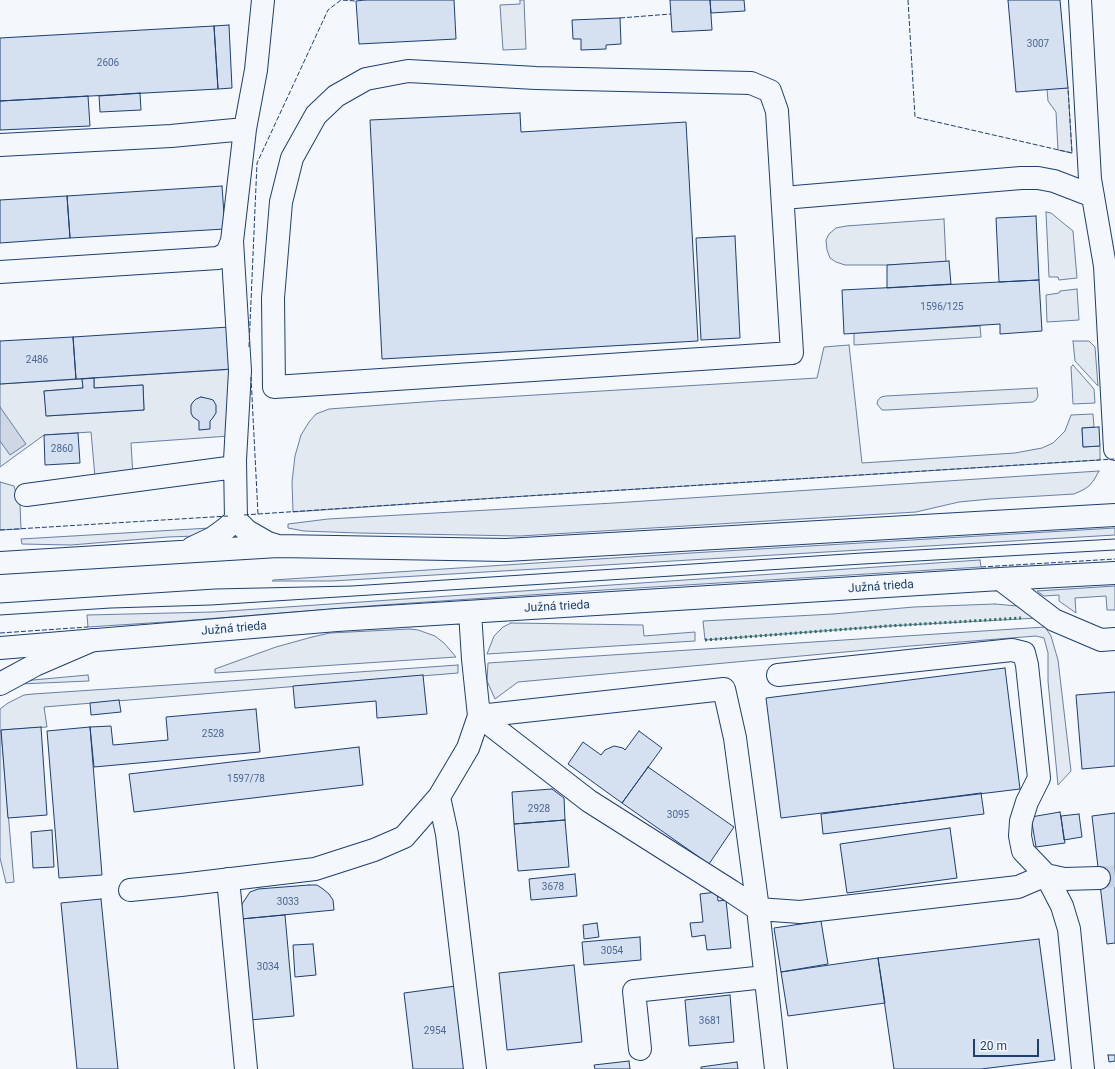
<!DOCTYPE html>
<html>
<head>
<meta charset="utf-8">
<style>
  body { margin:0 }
  #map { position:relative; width:1115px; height:1069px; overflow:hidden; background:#f4f7fb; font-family:Roboto,sans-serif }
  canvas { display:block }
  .scale { position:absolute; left:973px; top:1039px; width:66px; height:18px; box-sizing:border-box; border:2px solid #1d3f73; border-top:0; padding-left:5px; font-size:12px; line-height:14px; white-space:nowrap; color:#1d3f73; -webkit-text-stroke:3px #f4f7fb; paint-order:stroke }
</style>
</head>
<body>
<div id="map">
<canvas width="1115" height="1069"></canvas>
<div class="scale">20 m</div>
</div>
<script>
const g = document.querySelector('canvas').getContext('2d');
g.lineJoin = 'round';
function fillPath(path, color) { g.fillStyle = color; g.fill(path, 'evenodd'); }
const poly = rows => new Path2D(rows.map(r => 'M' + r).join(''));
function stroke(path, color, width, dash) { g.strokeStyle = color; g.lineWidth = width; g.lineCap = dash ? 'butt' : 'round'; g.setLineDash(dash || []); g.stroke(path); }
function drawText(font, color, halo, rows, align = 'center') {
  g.font = font + ' Roboto,sans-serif'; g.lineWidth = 3; g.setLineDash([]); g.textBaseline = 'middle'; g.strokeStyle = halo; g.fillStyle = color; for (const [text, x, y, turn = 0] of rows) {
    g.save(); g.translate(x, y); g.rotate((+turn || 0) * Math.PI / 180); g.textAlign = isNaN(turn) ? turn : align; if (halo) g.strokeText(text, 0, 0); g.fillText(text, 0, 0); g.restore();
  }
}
const green = poly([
  [520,0,524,0,526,49,503,50,500,5,520,4,520,0],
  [1068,88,1072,153,1058,150,1056,112,1048,101,1047,89,1068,88],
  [1046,212,1051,213,1073,231,1077,278,1059,280,1058,277,1049,277,1046,212],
  [944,219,946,262,887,265,845,265,836,262,830,258,827,250,826,240,829,234,836,228,846,226,944,219],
  [1077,289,1079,320,1047,322,1046,295,1059,293,1060,291,1077,289],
  [980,326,981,337,854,345,854,333,980,326],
  [1073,341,1089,341,1095,347,1098,386,1075,361,1073,341],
  [849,345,862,463,1015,453,1042,448,1053,443,1065,431,1071,415,1093,414,1094,427,1082,428,1083,447,1100,446,1100,460,511,497,293,512,292,482,295,456,301,435,309,422,316,414,329,409,436,401,817,378,824,347,849,345],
  [1073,365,1094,389,1095,403,1073,404,1071,367,1073,365],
  [236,369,229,436,131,443,133,476,95,477,91,432,44,435,0,467,0,384,82,379,83,388,44,391,47,416,144,410,143,385,94,388,94,378,236,369],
  [1037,388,1038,396,1036,400,1033,402,887,410,882,410,877,404,878,400,881,397,886,396,1037,388],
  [1099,471,1094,480,1089,486,1083,490,1074,494,990,499,959,502,916,512,520,536,358,533,304,531,288,528,288,524,328,519,614,503,1099,471],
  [0,482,14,486,20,505,21,529,0,530,0,482],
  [210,528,196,536,168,537,71,545,22,544,21,539,210,528],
  [1115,528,1115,535,332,581,272,581,273,580,691,553,1115,528],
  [980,560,981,567,604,590,382,605,181,621,88,627,87,615,213,612,980,560],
  [1115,586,1115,610,1107,610,1106,596,1075,598,1076,613,1059,601,1059,595,1044,596,1037,591,1115,586],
  [995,604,1017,606,1038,618,888,626,705,640,703,621,833,614,914,607,995,604],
  [511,623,643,625,644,636,695,632,695,641,487,654,494,636,503,627,511,623],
  [1045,627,1051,636,1058,660,1071,771,1058,785,1048,681,1048,653,1044,638,1036,636,910,646,518,682,495,699,487,681,488,663,1045,627],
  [410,629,418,630,435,636,444,643,456,657,215,673,215,669,276,647,312,637,330,633,410,629],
  [458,665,458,673,44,707,47,727,1,730,14,882,6,883,0,858,0,709,8,703,24,695,33,694,259,679,458,665],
  [88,675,89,681,20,684,33,680,88,675]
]);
fillPath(green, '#e3e9f0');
stroke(green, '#687fa3', 1);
const water = poly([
  [0,407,26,444,10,455,0,441,0,407]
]);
fillPath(water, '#cfd7e4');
stroke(water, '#687fa3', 1);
const building = poly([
  [365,0,454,0,456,39,359,44,356,1,365,0],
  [670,0,710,0,712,30,672,32,670,0],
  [710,0,744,0,745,11,711,13,710,0],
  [1008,0,1060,0,1068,88,1016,92,1008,0],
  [620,18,621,44,606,45,606,49,581,50,581,39,573,39,572,20,620,18],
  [229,25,232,88,218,89,214,26,229,25],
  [214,26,218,89,0,101,0,38,214,26],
  [140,93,141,110,100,112,99,96,140,93],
  [88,96,90,126,0,130,0,101,88,96],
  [520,113,521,132,686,122,698,341,382,359,370,120,520,113],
  [222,186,225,229,70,238,67,196,222,186],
  [67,196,70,238,0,243,0,200,67,196],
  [1036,216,1039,280,999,282,996,218,1036,216],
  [735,236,740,338,701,340,696,238,735,236],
  [949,261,951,284,887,288,887,265,949,261],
  [1039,280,1042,331,1000,334,1000,324,844,334,842,290,1039,280],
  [229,327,232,369,76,379,73,337,229,327],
  [73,337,76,379,0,384,0,341,73,337],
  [94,378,94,388,143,385,144,410,46,416,44,391,83,388,82,379,94,378],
  [201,397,210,399,213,400,216,405,216,413,212,419,210,421,210,429,199,430,199,421,193,417,191,413,191,405,193,402,196,399,201,397],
  [1099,427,1100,446,1083,447,1082,428,1099,427],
  [78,433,80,463,45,465,44,435,78,433],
  [1005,668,1020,789,781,818,766,698,1005,668],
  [423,675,427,714,377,718,376,701,295,708,293,686,423,675],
  [1115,692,1115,766,1082,769,1076,695,1115,692],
  [119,700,121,712,91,715,90,703,119,700],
  [256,709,260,752,94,767,90,727,111,726,113,745,168,740,166,717,256,709],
  [41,727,47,815,8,818,1,730,41,727],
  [90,727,102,875,59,878,47,731,90,727],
  [639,731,662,748,622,803,568,764,583,742,601,755,605,750,614,746,623,748,625,750,639,731],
  [359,747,363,785,134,812,129,774,359,747],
  [648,767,734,827,709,864,622,803,648,767],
  [552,789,564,798,565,820,514,824,512,792,552,789],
  [981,793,984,814,823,834,821,814,981,793],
  [1060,812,1065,843,1036,847,1031,817,1060,812],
  [1115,813,1115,943,1107,944,1092,816,1115,813],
  [1079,814,1082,837,1064,840,1061,816,1079,814],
  [565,820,569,867,518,871,514,824,565,820],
  [950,828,957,878,847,893,840,844,950,828],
  [52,830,54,867,33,868,31,832,52,830],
  [575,874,577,896,531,900,529,879,575,874],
  [309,885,317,885,323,889,329,894,333,900,334,910,241,919,241,912,242,904,250,892,258,889,309,885],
  [717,892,718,901,726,900,731,948,707,950,705,935,692,937,690,923,703,922,700,894,717,892],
  [101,899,118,1069,77,1069,61,903,101,899],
  [285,915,294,1016,250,1020,241,919,285,915],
  [821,921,828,964,781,972,774,928,821,921],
  [597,923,599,937,584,939,583,925,597,923],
  [640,937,641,960,584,965,582,942,640,937],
  [1039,939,1055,1060,981,1069,894,1069,878,958,1039,939],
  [313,944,316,975,295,977,293,945,313,944],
  [878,958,885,1003,788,1016,781,972,878,958],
  [574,965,582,1042,507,1050,499,973,574,965],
  [456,986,466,1069,413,1069,404,993,456,986],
  [730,995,734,1042,689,1046,685,1000,730,995],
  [1108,1055,1115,1055,1115,1061,1109,1062,1108,1055],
  [629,1061,630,1069,595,1069,594,1065,629,1061],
  [737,1062,738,1069,701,1069,701,1067,737,1062]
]);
fillPath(building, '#d5e0f0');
stroke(building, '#1d3f73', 1);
stroke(poly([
  [1099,878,1115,876]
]), '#c9d2e0', 22, [22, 11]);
const minor = poly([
  [1080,0,1090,179,1105,266,1115,449],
  [408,71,536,78,751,83,770,91,777,111,792,353,274,387,273,298,281,202,292,158,316,115,336,96,366,79,408,71],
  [0,145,171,136,245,129],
  [783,198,1021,178,1038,178,1054,181,1093,196],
  [232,241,240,371,235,460,236,520,247,531,268,543,275,545],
  [0,272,218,258,227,253,232,241,245,129,256,70,263,0],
  [26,495,235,467],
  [192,548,213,538,224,530,236,520],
  [0,563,278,546,506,550,1115,515],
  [1000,579,1054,620,1101,640,1115,639],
  [0,648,337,620,1000,579,1115,573],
  [778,675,1012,650,1024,653,1027,665,1039,778,1027,802,1021,821,1020,836,1023,851,1046,875,1064,879,1099,878],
  [479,716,589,801,731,891,758,909,800,912,1018,887,1046,875,1062,906,1069,929,1083,1069],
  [479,716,724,689,735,738,758,909,776,1069],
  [439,797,447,834,475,1069],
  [228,879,246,1069],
  [130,890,181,885,315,869,374,850,404,837,439,797,468,748,479,716,473,659,470,612],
  [640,1049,634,991,765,977]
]);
const highway = poly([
  [0,684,35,665,93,640]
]);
stroke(minor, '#1d3f73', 24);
stroke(highway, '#1d3f73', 24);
stroke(minor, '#f4f7fb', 22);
stroke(highway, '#f4f7fb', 22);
stroke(poly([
  [0,603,215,589,352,586,862,553,1115,539],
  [0,615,111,608,211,605,863,564,1115,550]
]), '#1d3f73', 1);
stroke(poly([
  [705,640,888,626,1021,618]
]), '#2c6c60', 3, [2, 3]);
stroke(poly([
  [908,0,915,117,1072,153,1068,88],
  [620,18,671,14],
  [249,347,257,163,328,10,341,0,356,1],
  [258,514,511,497,1114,459],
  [244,515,258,514,251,377],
  [0,530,228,516],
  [981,567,1115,559],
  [0,633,88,627]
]), '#1d3f73', 1, [5, 2]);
drawText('10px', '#4b6792', null, [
  ["3007",1038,44],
  ["2606",108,63],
  ["1596/125",942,307],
  ["2486",37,360],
  ["2860",62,449],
  ["2528",213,734],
  ["1597/78",246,779],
  ["2928",539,809],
  ["3095",678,815],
  ["3678",553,887],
  ["3033",288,902],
  ["3054",612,951],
  ["3034",268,967],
  ["3681",710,1021],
  ["2954",435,1031]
]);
drawText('12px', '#1d3f73', '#f4f7fb', [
  ["Južná trieda",881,587,-4],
  ["Južná trieda",557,607,-3],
  ["Južná trieda",234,629,-5]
]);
</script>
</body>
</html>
